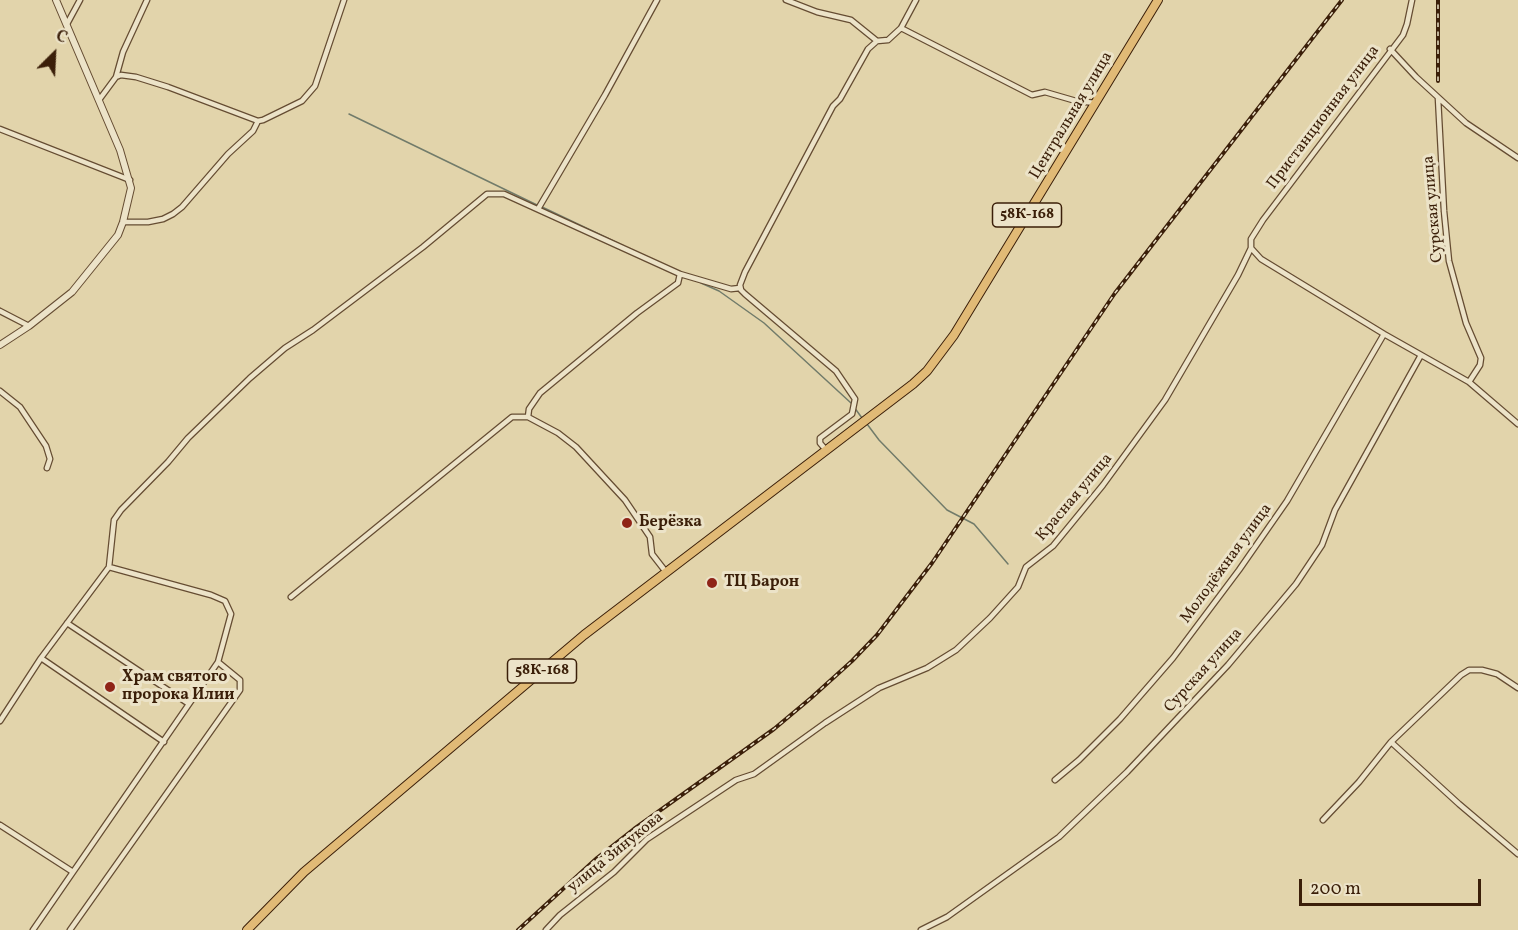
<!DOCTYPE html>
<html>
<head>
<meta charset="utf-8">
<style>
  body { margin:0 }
  #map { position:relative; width:1518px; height:930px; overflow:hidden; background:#e2d4ab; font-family:Vollkorn,serif }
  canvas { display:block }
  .north { position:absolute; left:24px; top:24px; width:60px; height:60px; -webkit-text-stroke:4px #ece3c8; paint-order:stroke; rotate:24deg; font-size:16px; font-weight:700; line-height:24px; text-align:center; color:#3b1f09 }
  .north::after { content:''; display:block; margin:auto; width:21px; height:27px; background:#3b1f09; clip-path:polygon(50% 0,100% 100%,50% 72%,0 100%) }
  .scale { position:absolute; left:1299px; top:879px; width:182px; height:27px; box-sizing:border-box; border:3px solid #3b1f09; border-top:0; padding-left:8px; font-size:18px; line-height:21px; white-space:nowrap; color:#3b1f09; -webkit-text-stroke:4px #ece3c8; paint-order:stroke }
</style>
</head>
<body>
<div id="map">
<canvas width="1518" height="930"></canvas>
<div class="north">С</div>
<div class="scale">200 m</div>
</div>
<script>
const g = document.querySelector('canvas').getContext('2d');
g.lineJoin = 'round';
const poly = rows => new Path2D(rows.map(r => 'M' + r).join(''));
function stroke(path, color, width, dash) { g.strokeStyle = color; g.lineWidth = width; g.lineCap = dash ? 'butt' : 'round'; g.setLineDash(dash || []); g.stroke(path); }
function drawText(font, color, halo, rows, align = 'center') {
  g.font = font + ' Vollkorn,serif'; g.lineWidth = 6; g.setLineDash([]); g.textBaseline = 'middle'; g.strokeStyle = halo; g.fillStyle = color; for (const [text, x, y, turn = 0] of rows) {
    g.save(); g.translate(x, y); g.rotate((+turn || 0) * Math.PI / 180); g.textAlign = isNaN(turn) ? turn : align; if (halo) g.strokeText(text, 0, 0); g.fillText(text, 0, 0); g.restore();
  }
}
stroke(poly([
  [349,114,537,205],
  [542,207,624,246],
  [701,283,719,291,764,323,851,403],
  [854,407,862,418],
  [867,424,879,440,947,510,974,524,1008,564]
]), '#717b6a', 1.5);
const minor = poly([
  [786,0,817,12,851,20,877,41],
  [67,24,80,0],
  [901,28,1032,95,1045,92,1076,101,1096,103],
  [1390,49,1416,77,1466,123,1518,158],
  [116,77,123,52,147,0],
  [1438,98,1444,211,1449,261,1466,323,1481,358,1480,365,1469,382],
  [99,100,116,77,121,75,136,77,168,87,258,121,263,120,302,101,315,86,344,0],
  [0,129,130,180],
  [538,209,605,95,657,0],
  [123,222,148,222,163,219,173,214,182,207,228,154,253,131,258,121],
  [1251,248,1261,259,1384,334,1469,382,1518,424],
  [0,311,29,326],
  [0,391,20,407,46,446,50,459,47,468],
  [826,450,820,443,820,438,852,414,855,399,836,371,745,294,741,290,740,285,745,272,833,106,840,99,868,49,877,41,888,40,901,28,916,0],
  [666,572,652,554,650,537,625,500,576,447,558,433,528,417,529,409,540,393,637,313,678,283,680,274],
  [291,597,512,417,528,417],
  [67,623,189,704],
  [41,658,164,742],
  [0,721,41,658,109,567,114,520,121,510,168,462,188,438,250,378,285,348,313,330,423,247,487,194,504,194,680,274,731,289,740,288],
  [1391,742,1459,804,1518,854],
  [1055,780,1079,760,1120,719,1173,658,1239,570,1287,501,1384,334],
  [1323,820,1359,782,1391,742,1461,675,1469,670,1482,670,1497,674,1518,688],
  [0,825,73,872],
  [33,930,218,662,231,614,225,601,211,595,109,567],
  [70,930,240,690,240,680,218,662],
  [546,930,560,915,614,872,647,839,736,780,754,774,825,723,879,688,927,668,956,650,990,618,1018,587,1026,567,1053,546,1103,485,1165,400,1238,275,1251,248,1251,239,1263,220,1403,35,1407,24,1412,0],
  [921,930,947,917,1059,837,1127,772,1228,665,1296,584,1322,545,1335,510,1421,355]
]);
const tertiary = poly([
  [0,345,29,326,72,292,118,235,123,222,131,188,120,150,56,0]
]);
const primary = poly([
  [247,930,304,872,584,635,913,384,927,371,954,335,1158,0]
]);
stroke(minor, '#654c32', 7);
stroke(tertiary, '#654c32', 8);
stroke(primary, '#3b1f09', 10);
stroke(minor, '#ece3c8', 4.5);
stroke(tertiary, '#ece3c8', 6);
stroke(primary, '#e1ba76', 8);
const rail = poly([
  [1438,81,1438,0],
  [518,930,597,858,634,829,774,729,811,698,852,661,877,635,932,563,1115,293,1342,0]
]);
stroke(rail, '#3b1f09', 4);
stroke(rail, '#ece3c8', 1.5, [4.5]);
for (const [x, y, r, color] of [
  [627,523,6,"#8f2418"],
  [712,583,6,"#8f2418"],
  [110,687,6,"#8f2418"]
]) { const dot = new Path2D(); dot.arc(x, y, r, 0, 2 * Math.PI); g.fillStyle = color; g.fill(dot); stroke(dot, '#ece3c8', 2); }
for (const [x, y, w] of [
  [1027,215,69],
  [542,671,69]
]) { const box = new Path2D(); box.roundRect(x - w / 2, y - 12, w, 24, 4.5); g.fillStyle = '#ece3c8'; g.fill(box); stroke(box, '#3b1f09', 1.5); }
drawText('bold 15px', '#3b1f09', null, [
  ["58К-168",1027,215],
  ["58К-168",542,671]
]);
drawText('16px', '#3b1f09', '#ece3c8', [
  ["Центральная улица",1072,116,-59],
  ["Пристанционная улица",1324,118,-53],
  ["Сурская улица",1434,209,-95],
  ["Красная улица",1075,498,-50],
  ["Молодёжная улица",1227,564,-54],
  ["Сурская улица",1204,671,-48],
  ["улица Зинукова",616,853,-39]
]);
drawText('bold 16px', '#3b1f09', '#ece3c8', [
  ["Берёзка",639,523],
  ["ТЦ Барон",724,583],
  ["Храм святого",122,678],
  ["пророка Илии",122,696]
], 'left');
</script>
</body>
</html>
